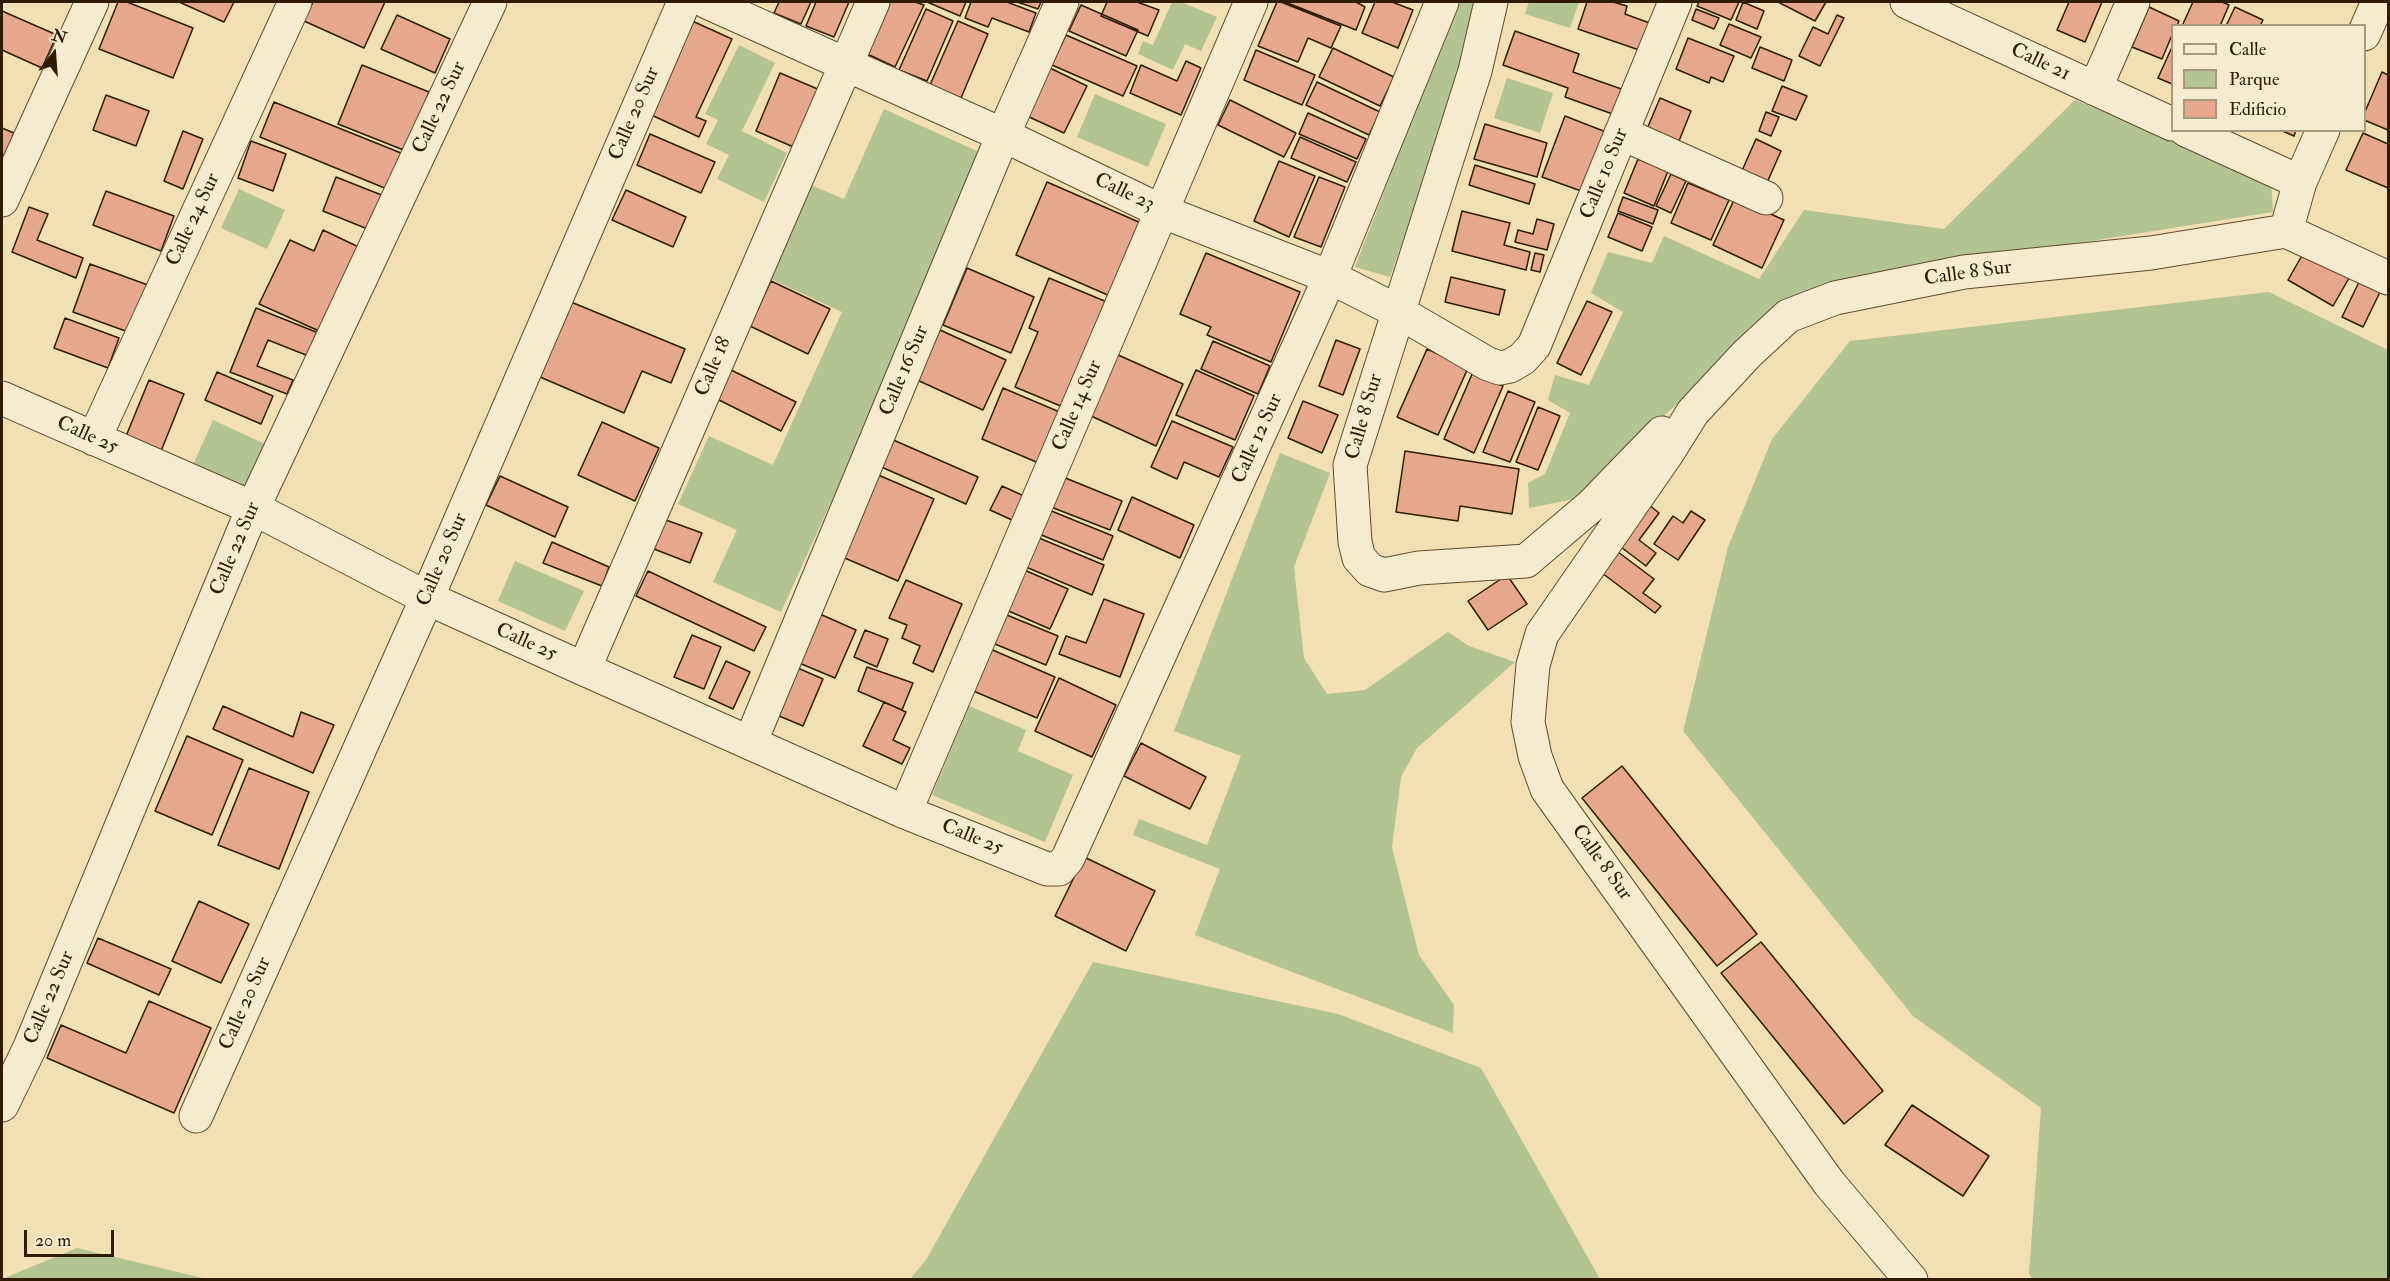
<!DOCTYPE html>
<html>
<head>
<meta charset="utf-8">
<style>
  body { margin:0 }
  #map { position:relative; width:2390px; height:1281px; overflow:hidden; background:#f0e0b3; font-family:"IM FELL Double Pica",serif }
  canvas { display:block }
  .frame { position:absolute; inset:0; border:3px solid #2f1c00; pointer-events:none }
  .legend { position:absolute; left:2171px; top:24px; width:195px; height:108px; box-sizing:border-box; background:#f5ebce; border:2px solid #a6987c; margin:0; padding:8px 10px; list-style:none; font-size:18px; color:#2f1c00 }
  .legend li { display:flex; align-items:center; gap:12px; height:30px }
  .legend b { width:30px; border:2px solid #a6987c }
  .north { position:absolute; left:24px; top:24px; width:60px; height:60px; -webkit-text-stroke:4px #f5ebce; paint-order:stroke; rotate:17deg; font-size:16px; font-weight:700; line-height:24px; text-align:center; color:#2f1c00 }
  .north::after { content:''; display:block; margin:auto; width:21px; height:27px; background:#2f1c00; clip-path:polygon(50% 0,100% 100%,50% 72%,0 100%) }
  .scale { position:absolute; left:24px; top:1230px; width:90px; height:27px; box-sizing:border-box; border:3px solid #2f1c00; border-top:0; padding-left:8px; font-size:18px; line-height:21px; white-space:nowrap; color:#2f1c00; -webkit-text-stroke:4px #f5ebce; paint-order:stroke }
</style>
</head>
<body>
<div id="map">
<canvas width="2390" height="1281"></canvas>
<div class="frame"></div>
<ul class="legend">
<li><b style="height:8px;background:#f5ebce"></b>Calle</li>
<li><b style="height:16px;background:#b3c391"></b>Parque</li>
<li><b style="height:16px;background:#e5a88c"></b>Edificio</li>
</ul>
<div class="north">N</div>
<div class="scale">20 m</div>
</div>
<script>
const g = document.querySelector('canvas').getContext('2d');
g.lineJoin = 'round';
function fillPath(path, color) { g.fillStyle = color; g.fill(path, 'evenodd'); }
const poly = rows => new Path2D(rows.map(r => 'M' + r).join(''));
function stroke(path, color, width, dash) { g.strokeStyle = color; g.lineWidth = width; g.lineCap = dash ? 'butt' : 'round'; g.setLineDash(dash || []); g.stroke(path); }
function drawText(font, color, halo, rows, align = 'center') {
  g.font = font + ' "IM FELL Double Pica",serif'; g.lineWidth = 5; g.setLineDash([]); g.textBaseline = 'middle'; g.strokeStyle = halo; g.fillStyle = color; for (const [text, x, y, turn = 0] of rows) {
    g.save(); g.translate(x, y); g.rotate((+turn || 0) * Math.PI / 180); g.textAlign = isNaN(turn) ? turn : align; if (halo) g.strokeText(text, 0, 0); g.fillText(text, 0, 0); g.restore();
  }
}
fillPath(poly([
  [1172,2,1181,2,1217,17,1201,51,1185,44,1173,70,1138,54,1143,41,1153,45],
  [1457,2,1480,2,1465,67,1390,277,1355,267],
  [1529,2,1579,2,1570,28,1525,14],
  [739,45,775,63,742,131,787,153,764,202,717,179,729,155,706,144,718,120,705,114],
  [1507,78,1553,93,1540,133,1494,118],
  [1095,94,1166,124,1148,167,1077,137],
  [2075,100,2271,180,2273,212,1834,282,1782,302,1749,328,1682,400,1622,452,1574,499,1529,508,1528,483,1545,474,1570,413,1548,400,1555,375,1589,385,1623,312,1591,293,1608,252,1652,263,1664,236,1759,279,1804,210,1944,229],
  [884,109,988,156,781,612,713,582,737,530,678,504,709,436,773,465,842,312,764,276,806,183,844,199],
  [239,189,285,210,267,249,221,228],
  [2269,292,2388,350,2388,1279,2033,1279,2029,1274,2041,1108,1913,1016,1683,731,1728,547,1772,439,1850,341],
  [213,420,265,444,245,489,193,465],
  [1280,453,1330,473,1294,567,1304,658,1327,694,1365,690,1448,632,1469,646,1515,662,1417,748,1401,777,1392,847,1419,955,1454,1005,1453,1033,1195,935,1220,869,1133,835,1139,819,1207,845,1241,756,1174,731],
  [515,561,584,591,565,631,498,601],
  [969,706,1026,730,1018,751,1073,775,1045,842,932,795],
  [1093,962,1338,1014,1481,1068,1600,1279,910,1279,926,1260],
  [77,1248,207,1279,2,1279]
]), '#b3c391');
const building = poly([
  [118,2,127,2,193,28,173,78,99,49,118,2],
  [179,2,234,2,224,22,179,2],
  [313,2,385,2,364,48,304,21,313,2],
  [779,2,811,2,801,24,774,13,779,2],
  [816,2,849,2,834,37,806,26,816,2],
  [889,2,915,2,924,5,895,67,865,53,889,2],
  [927,2,966,2,960,16,927,2],
  [971,2,1007,2,1036,13,1029,32,992,18,988,27,965,18,971,2],
  [1017,2,1041,2,1038,9,1017,2],
  [1107,2,1137,2,1159,10,1148,36,1101,16,1107,2],
  [1277,2,1281,2,1341,26,1331,48,1308,38,1298,62,1258,46,1277,2],
  [1285,2,1356,2,1365,7,1356,30,1285,2],
  [1375,2,1392,2,1413,10,1398,48,1362,33,1375,2],
  [1587,2,1613,2,1627,6,1625,14,1655,25,1645,52,1578,29,1587,2],
  [1699,2,1739,2,1731,20,1697,6,1699,2],
  [1743,2,1764,11,1757,29,1736,20,1743,2],
  [1778,2,1826,2,1815,21,1778,2],
  [2069,2,2102,2,2085,42,2057,30,2069,2],
  [2193,2,2222,2,2229,5,2220,26,2182,26,2193,2],
  [1081,5,1138,30,1126,56,1069,31,1081,5],
  [2149,7,2179,21,2177,26,2172,26,2172,35,2162,59,2132,47,2149,7],
  [2235,7,2263,20,2260,26,2226,26,2235,7],
  [926,9,953,21,927,81,899,70,926,9],
  [1696,9,1719,18,1714,29,1692,20,1696,9],
  [2,11,57,35,42,68,2,50,2,11],
  [397,15,450,39,435,73,381,49,397,15],
  [1837,15,1844,18,1820,66,1799,56,1813,27,1828,34,1837,15],
  [690,20,732,39,696,117,706,121,699,137,647,113,690,20],
  [958,21,988,34,961,98,930,85,958,21],
  [1729,24,1761,37,1751,58,1720,45,1729,24],
  [1515,31,1579,54,1573,72,1630,92,1621,117,1565,97,1568,88,1503,65,1515,31],
  [1066,35,1137,66,1123,96,1052,65,1066,35],
  [1688,38,1734,56,1723,82,1711,77,1709,83,1676,69,1688,38],
  [1760,47,1792,60,1784,81,1752,68,1760,47],
  [2172,47,2172,84,2158,78,2172,47],
  [1333,48,1394,77,1380,106,1319,77,1333,48],
  [1256,50,1315,75,1302,105,1244,80,1256,50],
  [1186,61,1201,68,1181,115,1130,93,1141,65,1177,81,1186,61],
  [362,65,429,92,406,151,338,124,362,65],
  [1050,68,1087,86,1064,133,1027,116,1050,68],
  [2382,72,2388,75,2388,130,2364,120,2364,114,2382,72],
  [780,73,820,90,796,148,756,131,780,73],
  [1317,82,1380,112,1369,135,1306,105,1317,82],
  [1782,86,1807,96,1796,120,1772,111,1782,86],
  [106,95,149,111,136,146,93,130,106,95],
  [1660,98,1691,111,1679,141,1647,129,1660,98],
  [1230,100,1296,133,1284,157,1218,125,1230,100],
  [274,102,401,153,387,189,260,137,274,102],
  [1766,112,1779,117,1771,136,1759,131,1766,112],
  [1308,113,1366,139,1357,159,1299,134,1308,113],
  [1565,116,1606,132,1584,192,1542,177,1565,116],
  [1485,124,1547,143,1537,177,1474,159,1485,124],
  [2,128,14,133,6,156,2,155,2,128],
  [2280,130,2296,130,2294,136,2280,130],
  [183,131,203,139,183,189,164,181,183,131],
  [2363,133,2388,144,2388,188,2346,170,2363,133],
  [650,134,715,162,701,193,637,165,650,134],
  [1300,137,1356,162,1347,182,1291,158,1300,137],
  [1756,139,1781,151,1766,185,1741,173,1756,139],
  [251,141,286,154,273,191,238,178,251,141],
  [1638,159,1668,171,1654,206,1624,193,1638,159],
  [1279,161,1315,176,1289,237,1254,221,1279,161],
  [1475,165,1535,184,1529,204,1469,185,1475,165],
  [1671,174,1686,181,1671,213,1656,206,1671,174],
  [336,177,384,196,370,230,323,211,336,177],
  [1319,177,1345,187,1321,247,1294,237,1319,177],
  [1047,182,1141,223,1110,296,1016,255,1047,182],
  [1688,183,1729,200,1711,240,1671,223,1688,183],
  [626,190,686,217,673,247,612,220,626,190],
  [106,191,174,216,161,251,93,225,106,191],
  [1623,197,1658,210,1653,224,1618,211,1623,197],
  [1735,198,1784,220,1762,268,1713,245,1735,198],
  [29,207,48,214,37,240,83,258,76,278,12,252,29,207],
  [1462,211,1510,223,1504,245,1530,252,1526,270,1452,251,1462,211],
  [1618,213,1652,227,1642,251,1608,237,1618,213],
  [1537,219,1554,224,1547,250,1515,242,1518,230,1533,234,1537,219],
  [323,230,367,251,328,335,259,304,290,240,314,251,323,230],
  [2308,245,2353,271,2333,306,2288,280,2308,245],
  [1206,253,1300,292,1271,362,1207,335,1211,327,1180,314,1206,253],
  [1535,253,1544,255,1540,272,1531,270,1535,253],
  [90,264,148,285,131,333,73,312,90,264],
  [967,268,1034,297,1011,353,943,325,967,268],
  [1451,277,1505,290,1499,315,1445,302,1451,277],
  [1049,278,1107,302,1063,407,1015,387,1038,332,1029,328,1049,278],
  [2361,278,2382,288,2363,327,2342,317,2361,278],
  [771,281,830,309,808,354,750,326,771,281],
  [1587,301,1612,312,1581,375,1557,363,1587,301],
  [571,302,685,349,671,383,642,371,624,413,540,377,571,302],
  [256,308,321,334,311,357,268,340,257,366,293,380,287,394,230,372,256,308],
  [65,318,119,338,108,368,54,348,65,318],
  [940,330,1006,360,983,410,917,380,940,330],
  [1336,340,1360,349,1343,395,1319,386,1336,340],
  [1213,341,1270,366,1258,394,1201,369,1213,341],
  [1427,349,1468,368,1438,435,1397,417,1427,349],
  [1116,354,1183,384,1156,446,1089,415,1116,354],
  [731,370,796,402,781,431,717,399,731,370],
  [1196,370,1254,396,1235,440,1176,415,1196,370],
  [217,372,273,396,261,424,205,400,217,372],
  [1473,372,1503,386,1474,453,1444,439,1473,372],
  [149,380,184,394,157,461,122,446,149,380],
  [1003,388,1062,413,1041,464,982,439,1003,388],
  [1508,391,1535,402,1510,462,1483,452,1508,391],
  [1303,401,1338,415,1322,453,1288,438,1303,401],
  [1538,407,1560,416,1538,470,1516,462,1538,407],
  [1172,421,1233,447,1219,477,1184,462,1177,479,1151,467,1172,421],
  [602,422,659,448,635,501,578,475,602,422],
  [891,439,978,477,966,504,879,466,891,439],
  [1405,451,1519,469,1512,514,1460,506,1458,521,1396,512,1405,451],
  [876,474,934,499,898,581,840,556,876,474],
  [500,476,568,507,555,537,486,505,500,476],
  [1063,477,1122,501,1110,530,1051,507,1063,477],
  [1002,486,1024,496,1012,520,990,510,1002,486],
  [1132,497,1194,525,1180,558,1118,530,1132,497],
  [1648,504,1659,513,1639,540,1656,553,1646,566,1617,544,1648,504],
  [1049,510,1113,536,1103,560,1039,534,1049,510],
  [1691,511,1705,520,1678,560,1654,544,1673,516,1683,523,1691,511],
  [666,520,702,533,690,563,654,549,666,520],
  [1039,538,1104,565,1092,595,1026,567,1039,538],
  [552,542,609,567,602,586,543,563,552,542],
  [1614,549,1654,579,1643,593,1661,606,1655,613,1598,570,1614,549],
  [1022,569,1068,589,1050,629,1004,609,1022,569],
  [648,571,766,627,754,651,636,596,648,571],
  [1507,575,1527,604,1488,630,1468,601,1507,575],
  [906,580,962,604,933,672,913,663,920,646,902,638,907,625,889,618,906,580],
  [1104,599,1144,614,1120,677,1059,654,1066,636,1086,643,1104,599],
  [813,611,856,630,835,678,792,660,813,611],
  [1002,613,1058,636,1046,665,990,642,1002,613],
  [865,630,888,639,877,667,854,657,865,630],
  [692,635,721,647,704,689,674,677,692,635],
  [988,648,1055,677,1037,718,971,690,988,648],
  [726,661,750,672,733,709,709,698,726,661],
  [793,666,823,679,803,726,772,713,793,666],
  [867,667,913,683,902,710,858,691,867,667],
  [1059,678,1116,705,1092,757,1035,731,1059,678],
  [884,702,906,712,893,740,910,748,902,764,863,746,884,702],
  [223,706,293,737,301,712,334,725,313,773,213,729,223,706],
  [187,736,243,760,212,835,155,811,187,736],
  [1141,743,1206,777,1190,809,1124,776,1141,743],
  [1622,766,1757,934,1717,966,1582,798,1622,766],
  [249,768,309,792,279,869,218,845,249,768],
  [1084,857,1155,891,1126,951,1055,916,1084,857],
  [199,901,249,924,221,983,172,961,199,901],
  [98,938,171,969,159,995,87,963,98,938],
  [1761,942,1883,1091,1844,1124,1721,973,1761,942],
  [149,1001,211,1028,174,1113,47,1058,61,1025,126,1053,149,1001],
  [1912,1105,1989,1156,1963,1196,1885,1145,1912,1105]
]);
fillPath(building, '#e5a88c');
stroke(building, '#2f1c00', 1.5);
const minor = poly([
  [707,2,1003,135,1161,211,1330,277,1397,311,1488,364,1500,368,1510,366,1522,359,1534,346,1675,2],
  [1491,2,1475,71,1350,465,1355,542,1359,558,1370,570,1384,575,1419,568,1526,561,1592,505,1662,433],
  [1907,2,2172,124],
  [2364,34,2378,2],
  [2095,89,2133,2],
  [2186,130,2300,182],
  [1621,133,1766,198],
  [2,200,92,2],
  [2286,231,2388,278],
  [2286,231,2300,182,2323,130],
  [2,398,253,508,427,598,584,669,905,812,1047,869,1059,869,1068,858,1330,277,1442,2],
  [94,439,295,2],
  [584,669,873,2],
  [750,743,1003,135,1062,2],
  [905,812,1251,2],
  [2,1105,30,1047,253,508,490,2],
  [196,1116,427,598,684,2],
  [1911,1280,1829,1183,1547,789,1535,756,1528,722,1533,665,1542,634,1668,452,1693,412,1747,354,1788,316,1835,298,1964,272,2151,253,2286,231]
]);
stroke(minor, '#5f4d2d', 35);
stroke(minor, '#f5ebce', 33);
drawText('20px', '#2f1c00', '#f5ebce', [
  ["Calle 21",2040,63,25],
  ["Calle 22 Sur",440,108,-65],
  ["Calle 20 Sur",635,114,-67],
  ["Calle 10 Sur",1605,174,-68],
  ["Calle 23",1124,193,25],
  ["Calle 24 Sur",194,220,-65],
  ["Calle 8 Sur",1968,274,-8],
  ["Calle 18",714,367,-67],
  ["Calle 16 Sur",905,371,-67],
  ["Calle 14 Sur",1078,406,-67],
  ["Calle 8 Sur",1365,417,-74],
  ["Calle 25",87,436,24],
  ["Calle 12 Sur",1258,439,-66],
  ["Calle 22 Sur",236,549,-67],
  ["Calle 20 Sur",443,560,-67],
  ["Calle 25",526,643,24],
  ["Calle 25",972,838,22],
  ["Calle 8 Sur",1601,863,54],
  ["Calle 22 Sur",50,998,-67],
  ["Calle 20 Sur",246,1004,-66]
]);
</script>
</body>
</html>
